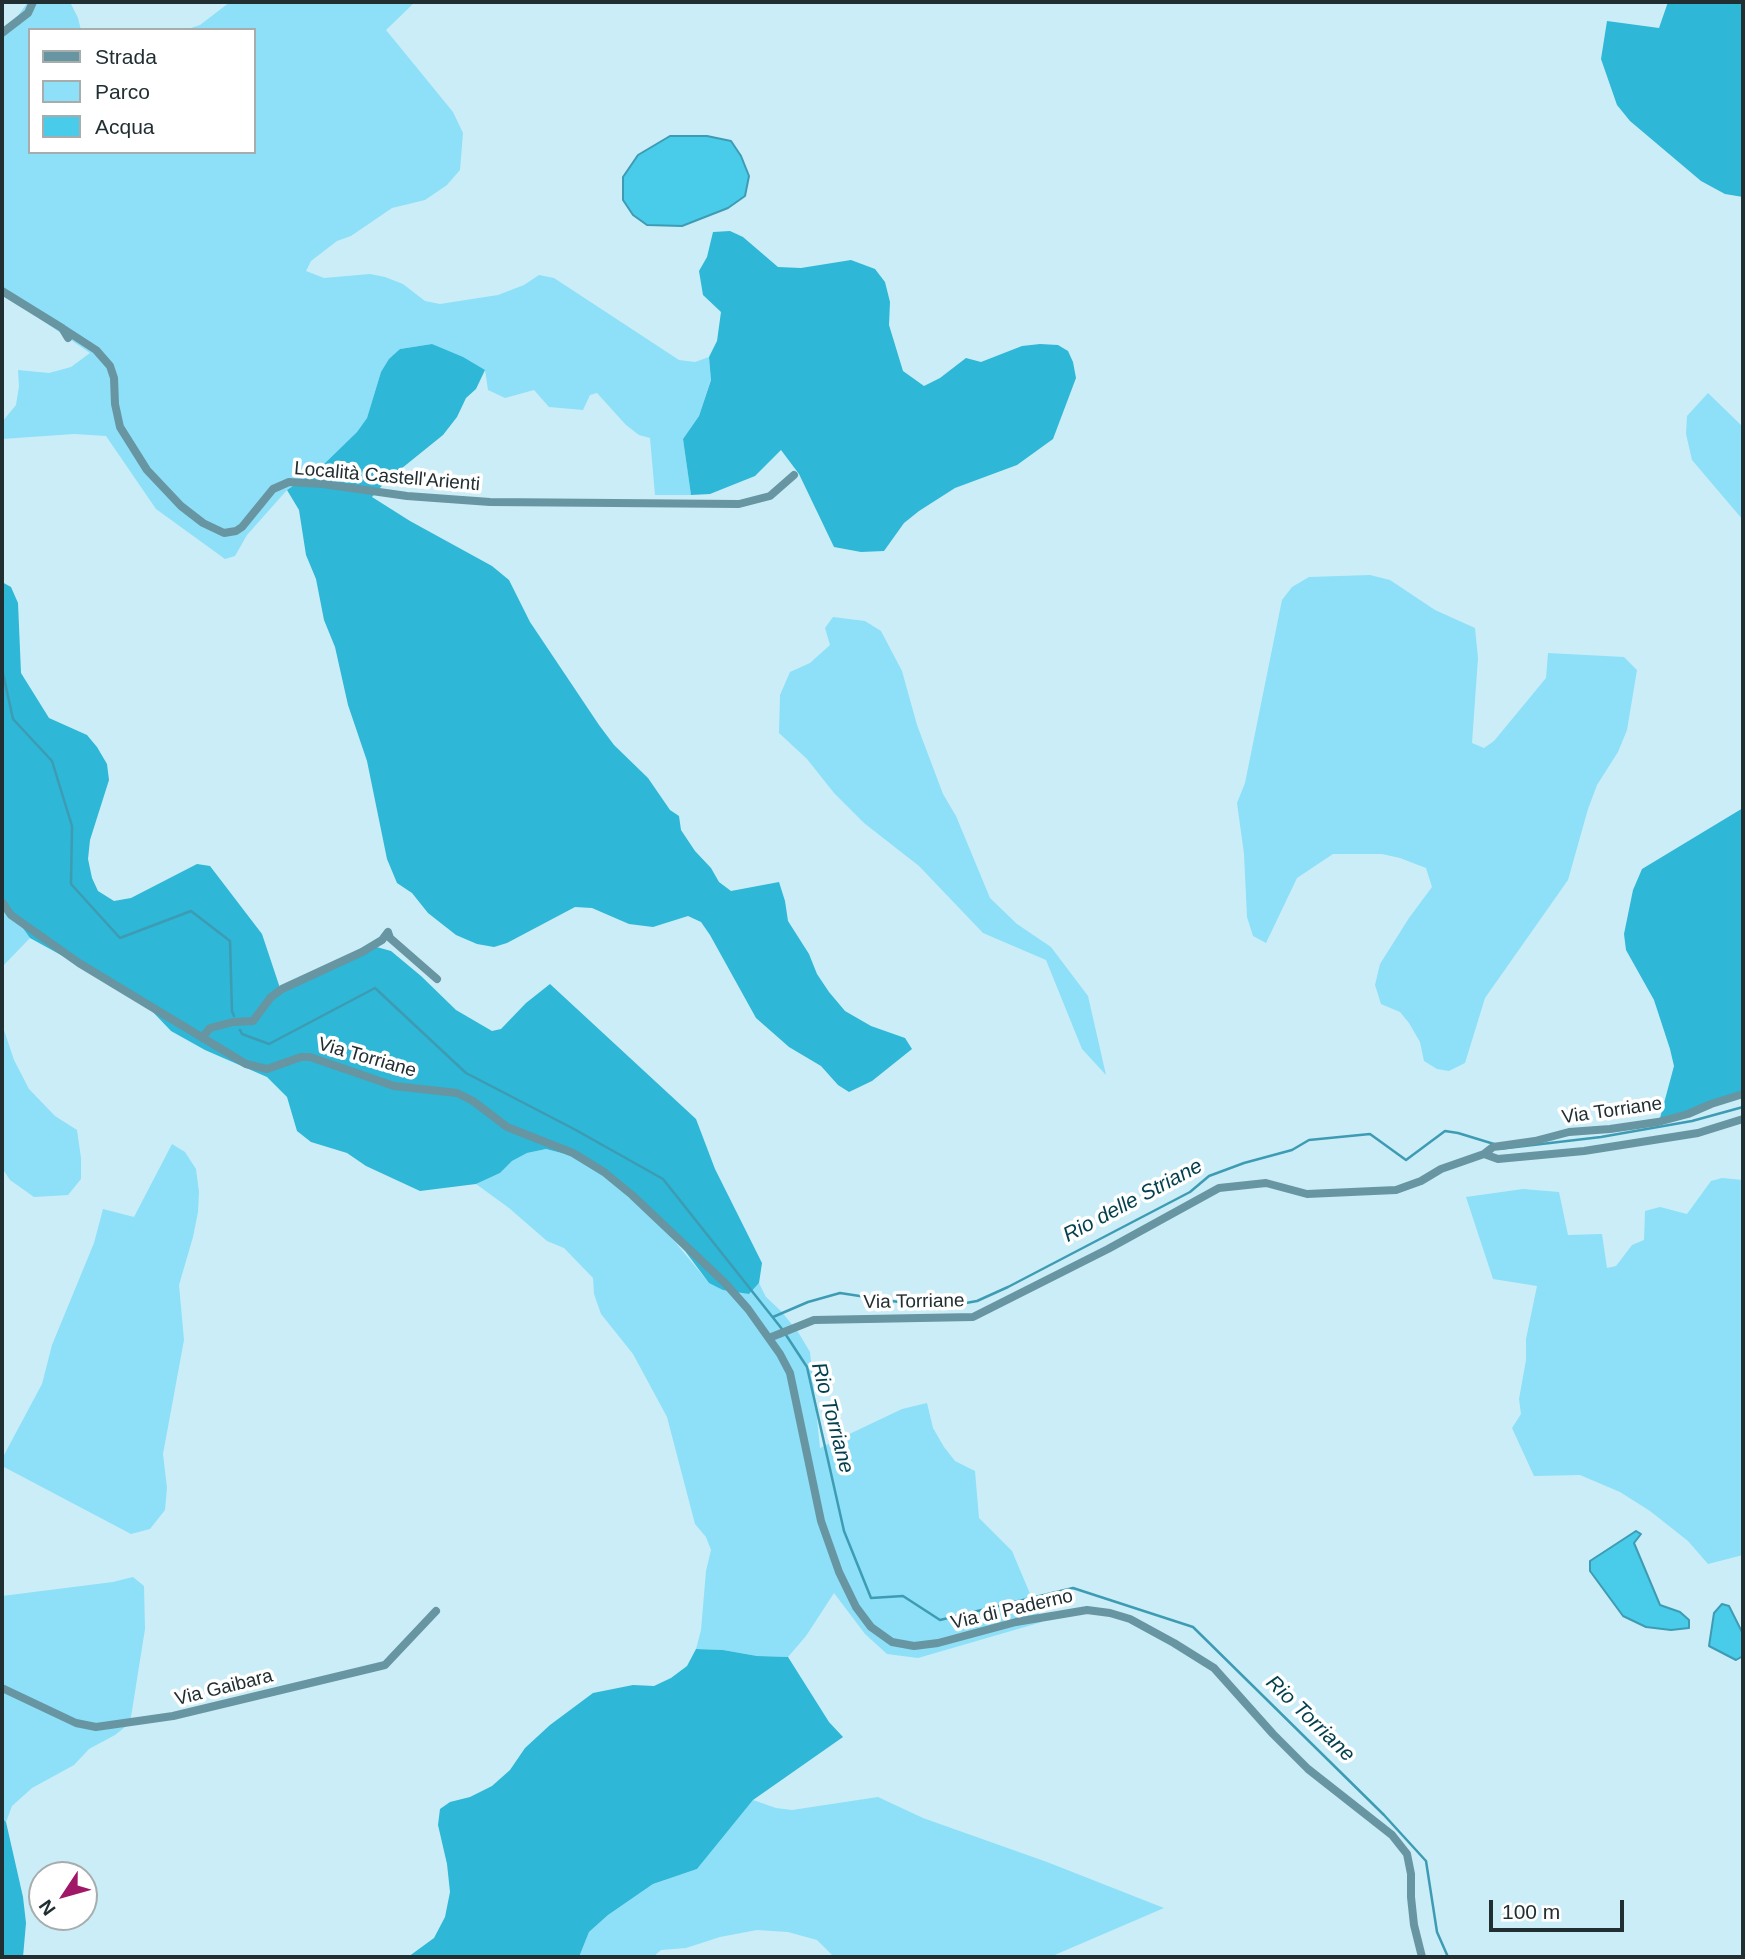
<!DOCTYPE html>
<html>
<head>
<meta charset="utf-8">
<style>
  body { margin:0 }
  #map { position:relative; width:1745px; height:1959px; overflow:hidden; background:#cbedf7; font-family:Helvetica,sans-serif }
  canvas { display:block }
  .frame { position:absolute; inset:0; border:4px solid #222f32; pointer-events:none }
  .legend { position:absolute; left:28px; top:28px; width:228px; height:126px; box-sizing:border-box; background:#fff; border:2px solid #a7acad; margin:0; padding:9px 12px; list-style:none; font-size:21px; color:#222f32 }
  .legend li { display:flex; align-items:center; gap:14px; height:35px }
  .legend b { width:35px; border:2px solid #a7acad }
  .north { position:absolute; left:28px; top:1861px; width:70px; height:70px; box-sizing:border-box; background:#fff; border:2px solid #a7acad; border-radius:50%; rotate:234deg; font-size:19px; font-weight:700; line-height:28px; text-align:center; color:#222f32 }
  .north::after { content:''; display:block; margin:auto; width:24px; height:32px; background:#9f1766; clip-path:polygon(50% 0,100% 100%,50% 72%,0 100%) }
  .scale { position:absolute; left:1489px; top:1900px; width:135px; height:32px; box-sizing:border-box; border:4px solid #222f32; border-top:0; padding-left:9px; font-size:21px; line-height:24px; white-space:nowrap; color:#222f32; -webkit-text-stroke:5px #fff; paint-order:stroke }
</style>
</head>
<body>
<div id="map">
<canvas width="1745" height="1959"></canvas>
<div class="frame"></div>
<ul class="legend">
<li><b style="height:9px;background:#6795a2"></b>Strada</li>
<li><b style="height:19px;background:#8de0f7"></b>Parco</li>
<li><b style="height:19px;background:#49cbea"></b>Acqua</li>
</ul>
<div class="north">N</div>
<div class="scale">100 m</div>
</div>
<script>
const g = document.querySelector('canvas').getContext('2d');
g.lineJoin = 'round';
function fillPath(path, color) { g.fillStyle = color; g.fill(path, 'evenodd'); }
const poly = rows => new Path2D(rows.map(r => 'M' + r).join(''));
function stroke(path, color, width, dash) { g.strokeStyle = color; g.lineWidth = width; g.lineCap = dash ? 'butt' : 'round'; g.setLineDash(dash || []); g.stroke(path); }
function drawText(font, color, halo, rows, align = 'center') {
  g.font = font + ' Helvetica,sans-serif'; g.lineWidth = 7; g.setLineDash([]); g.textBaseline = 'middle'; g.strokeStyle = halo; g.fillStyle = color; for (const [text, x, y, turn = 0] of rows) {
    g.save(); g.translate(x, y); g.rotate((+turn || 0) * Math.PI / 180); g.textAlign = isNaN(turn) ? turn : align; if (halo) g.strokeText(text, 0, 0); g.fillText(text, 0, 0); g.restore();
  }
}
fillPath(poly([
  [28,2,70,2,78,18,81,30,30,30,30,152,254,152,254,30,185,30,200,25,230,2,415,2,386,30,453,112,463,133,460,170,447,185,425,200,392,208,351,236,337,241,311,261,306,271,324,278,370,274,385,277,403,284,425,301,440,304,498,295,524,285,539,275,554,278,679,360,695,362,709,357,711,379,699,416,683,439,691,495,655,495,650,438,639,435,626,425,597,393,590,395,583,410,549,407,534,390,505,398,488,390,485,370,432,344,400,349,381,372,367,418,357,432,321,467,287,490,247,535,235,556,225,559,156,509,106,436,74,434,2,439,2,422,16,405,19,386,18,370,49,373,71,367,90,353,2,293,2,29,14,21],
  [1708,393,1743,427,1743,520,1692,460,1686,434,1687,416],
  [1370,575,1390,580,1435,610,1475,628,1478,658,1472,743,1484,748,1494,741,1546,678,1548,653,1624,657,1637,670,1627,730,1618,752,1597,785,1588,809,1568,880,1485,998,1465,1063,1449,1071,1437,1069,1424,1061,1420,1042,1409,1023,1400,1012,1381,1004,1375,985,1380,964,1409,918,1432,887,1426,868,1400,858,1382,854,1333,854,1297,878,1266,943,1253,936,1247,917,1244,854,1237,803,1245,783,1282,600,1292,587,1309,577],
  [833,617,865,621,881,631,902,671,917,725,943,794,956,816,990,898,1017,924,1051,947,1088,996,1106,1075,1082,1049,1046,960,983,933,919,866,864,823,834,793,807,759,779,733,780,695,790,672,810,663,830,645,825,628],
  [2,899,30,938,2,967],
  [2,1024,14,1060,29,1089,55,1116,77,1130,81,1158,81,1179,68,1195,34,1197,10,1180,2,1168],
  [172,1144,185,1152,196,1169,199,1192,198,1212,193,1237,179,1285,184,1340,163,1454,167,1488,165,1510,150,1529,131,1534,4,1467,4,1455,42,1384,52,1345,94,1243,103,1209,134,1217],
  [546,1149,573,1156,596,1168,667,1232,709,1283,749,1294,759,1283,766,1297,781,1311,798,1332,810,1352,820,1448,902,1409,927,1403,933,1428,944,1447,955,1461,975,1471,979,1518,1012,1551,1042,1622,918,1658,887,1654,865,1634,834,1593,806,1636,788,1657,757,1656,723,1650,696,1649,701,1630,706,1571,711,1550,706,1537,695,1524,667,1417,633,1354,601,1314,594,1294,593,1278,564,1248,547,1241,509,1208,476,1184,500,1173,512,1161,527,1153],
  [1722,1178,1743,1180,1743,1555,1708,1564,1688,1541,1650,1511,1620,1492,1580,1475,1534,1476,1512,1428,1521,1414,1519,1399,1526,1360,1526,1339,1537,1286,1493,1279,1466,1197,1523,1189,1559,1192,1568,1235,1602,1234,1607,1268,1616,1266,1632,1245,1644,1240,1645,1211,1660,1207,1687,1214,1711,1181],
  [133,1577,144,1586,145,1629,130,1723,115,1735,89,1749,74,1765,32,1788,12,1806,6,1822,2,1818,2,1596,113,1582],
  [878,1797,923,1818,1047,1862,1164,1908,1050,1957,834,1957,817,1940,788,1932,757,1930,720,1937,686,1948,661,1950,653,1957,579,1957,589,1932,608,1915,653,1884,697,1869,753,1800,776,1808,792,1810]
]), '#8de0f7');
fillPath(poly([
  [1668,2,1743,2,1743,197,1725,194,1701,181,1630,121,1617,105,1601,59,1607,21,1659,28],
  [730,231,743,237,778,267,801,268,851,260,875,269,885,282,890,302,889,325,903,371,924,386,940,378,966,358,981,362,1022,346,1040,344,1058,345,1068,351,1073,362,1076,378,1053,439,1017,465,955,488,919,511,904,523,884,551,861,552,834,547,799,474,781,450,755,476,710,494,691,495,683,439,699,416,711,380,709,357,717,341,721,312,703,295,699,271,707,257,713,232],
  [432,344,463,357,485,370,476,389,466,398,457,417,443,435,386,481,372,497,410,521,492,566,509,580,530,622,599,725,614,745,648,778,670,810,679,816,681,830,695,851,711,868,719,882,731,891,779,882,785,901,788,921,809,954,817,974,829,992,845,1011,871,1026,905,1038,912,1049,872,1081,849,1092,838,1085,821,1066,789,1047,756,1018,710,935,701,922,688,916,653,927,629,924,592,908,575,907,507,943,494,947,477,944,456,935,428,913,412,893,397,883,387,859,367,761,348,705,335,647,324,620,316,579,306,555,299,510,287,490,321,467,357,432,367,418,381,372,389,359,400,349],
  [2,582,11,587,18,603,21,673,49,718,87,735,97,747,107,764,109,780,90,840,88,859,92,878,98,891,114,901,131,898,197,864,210,866,262,934,280,988,373,946,391,951,421,976,456,1010,492,1031,501,1029,526,1003,550,984,696,1119,715,1169,762,1263,759,1283,749,1294,723,1290,709,1283,685,1251,620,1184,573,1156,546,1149,527,1153,512,1161,500,1173,476,1184,420,1191,366,1166,347,1153,311,1142,297,1131,287,1097,267,1077,205,1050,171,1031,152,1011,70,960,30,938,2,899],
  [1743,808,1743,1096,1660,1118,1674,1066,1670,1049,1654,1000,1626,950,1624,934,1633,890,1642,869],
  [696,1649,723,1650,757,1656,788,1657,829,1722,843,1737,753,1800,697,1869,653,1884,608,1915,589,1932,579,1957,408,1957,434,1938,445,1917,450,1892,447,1864,438,1825,440,1809,450,1802,470,1797,492,1786,510,1770,525,1748,550,1725,593,1693,633,1685,654,1686,671,1678,687,1666],
  [2,1818,6,1822,23,1897,26,1923,23,1957,2,1957]
]), '#2eb7d6');
const water = poly([
  [670,136,707,136,731,141,741,156,749,176,745,196,728,208,682,226,647,225,633,215,623,200,623,177,638,155,670,136],
  [1636,1531,1641,1534,1634,1543,1660,1605,1680,1612,1689,1620,1689,1628,1671,1630,1646,1627,1623,1616,1590,1571,1590,1561,1636,1531],
  [1722,1604,1729,1606,1743,1634,1743,1656,1736,1660,1709,1646,1714,1613,1722,1604]
]);
fillPath(water, '#49cbea');
stroke(water, '#3d9cb3', 2);
stroke(poly([
  [2,669,13,719,52,761,72,826,71,884,120,938,191,911,230,941,232,1011,234,1016],
  [240,1030,242,1034,269,1044,375,988,466,1073,574,1129,663,1179,782,1329],
  [1499,1149,1601,1137,1692,1121,1743,1107],
  [773,1317,808,1302,840,1293,938,1308,977,1301,1008,1287,1190,1192,1209,1176,1244,1163,1292,1150,1309,1140,1370,1134,1406,1160,1445,1131,1458,1133,1494,1144],
  [786,1335,807,1367,844,1531,871,1598,903,1596,940,1620,1073,1588,1193,1627,1384,1815,1426,1861,1437,1932,1448,1957]
]), '#3d9cb3', 2.5);
stroke(poly([
  [2,33,28,13,33,2],
  [2,291,62,328,68,338],
  [62,328,96,350,110,366,114,378,115,404,120,427,147,470,181,506,203,523,224,533,236,531,242,527,273,489,289,482,323,484,407,496,490,502,739,504,770,496,794,475],
  [2,902,11,915,79,963,246,1064,267,1069,301,1057,310,1057,394,1086,457,1093,473,1101,507,1127,573,1153,604,1172,632,1195,725,1283,748,1309,780,1354,790,1373,821,1521,839,1572,856,1607,871,1627,892,1642,914,1646,938,1643,1016,1622,1087,1610,1110,1613,1130,1619,1174,1643,1214,1668,1273,1734,1308,1769,1392,1835,1407,1854,1411,1874,1411,1897,1414,1925,1422,1957],
  [202,1038,210,1028,233,1022,253,1021,271,997,282,989,362,952,382,940,388,932,390,938,437,979],
  [1484,1154,1498,1159,1584,1151,1698,1133,1743,1119],
  [769,1338,814,1320,973,1317,1108,1249,1219,1188,1266,1183,1307,1194,1396,1190,1421,1181,1441,1169,1484,1154,1493,1147,1535,1141,1569,1132,1610,1129,1658,1122,1688,1114,1711,1104,1743,1094],
  [2,1688,76,1723,96,1727,173,1716,385,1665,436,1611]
]), '#6795a2', 8);
drawText('19px', '#222f32', '#fff', [
  ["Località Castell'Arienti",387,477,5],
  ["Via Torriane",367,1058,16],
  ["Via Torriane",1612,1111,-8],
  ["Via Torriane",914,1302,-1],
  ["Via di Paderno",1012,1610,-13],
  ["Via Gaibara",224,1688,-14]
]);
drawText('italic 21px', '#023f4c', '#fff', [
  ["Rio delle Striane",1133,1201,-28],
  ["Rio Torriane",832,1418,75],
  ["Rio Torriane",1310,1719,44]
]);
</script>
</body>
</html>
